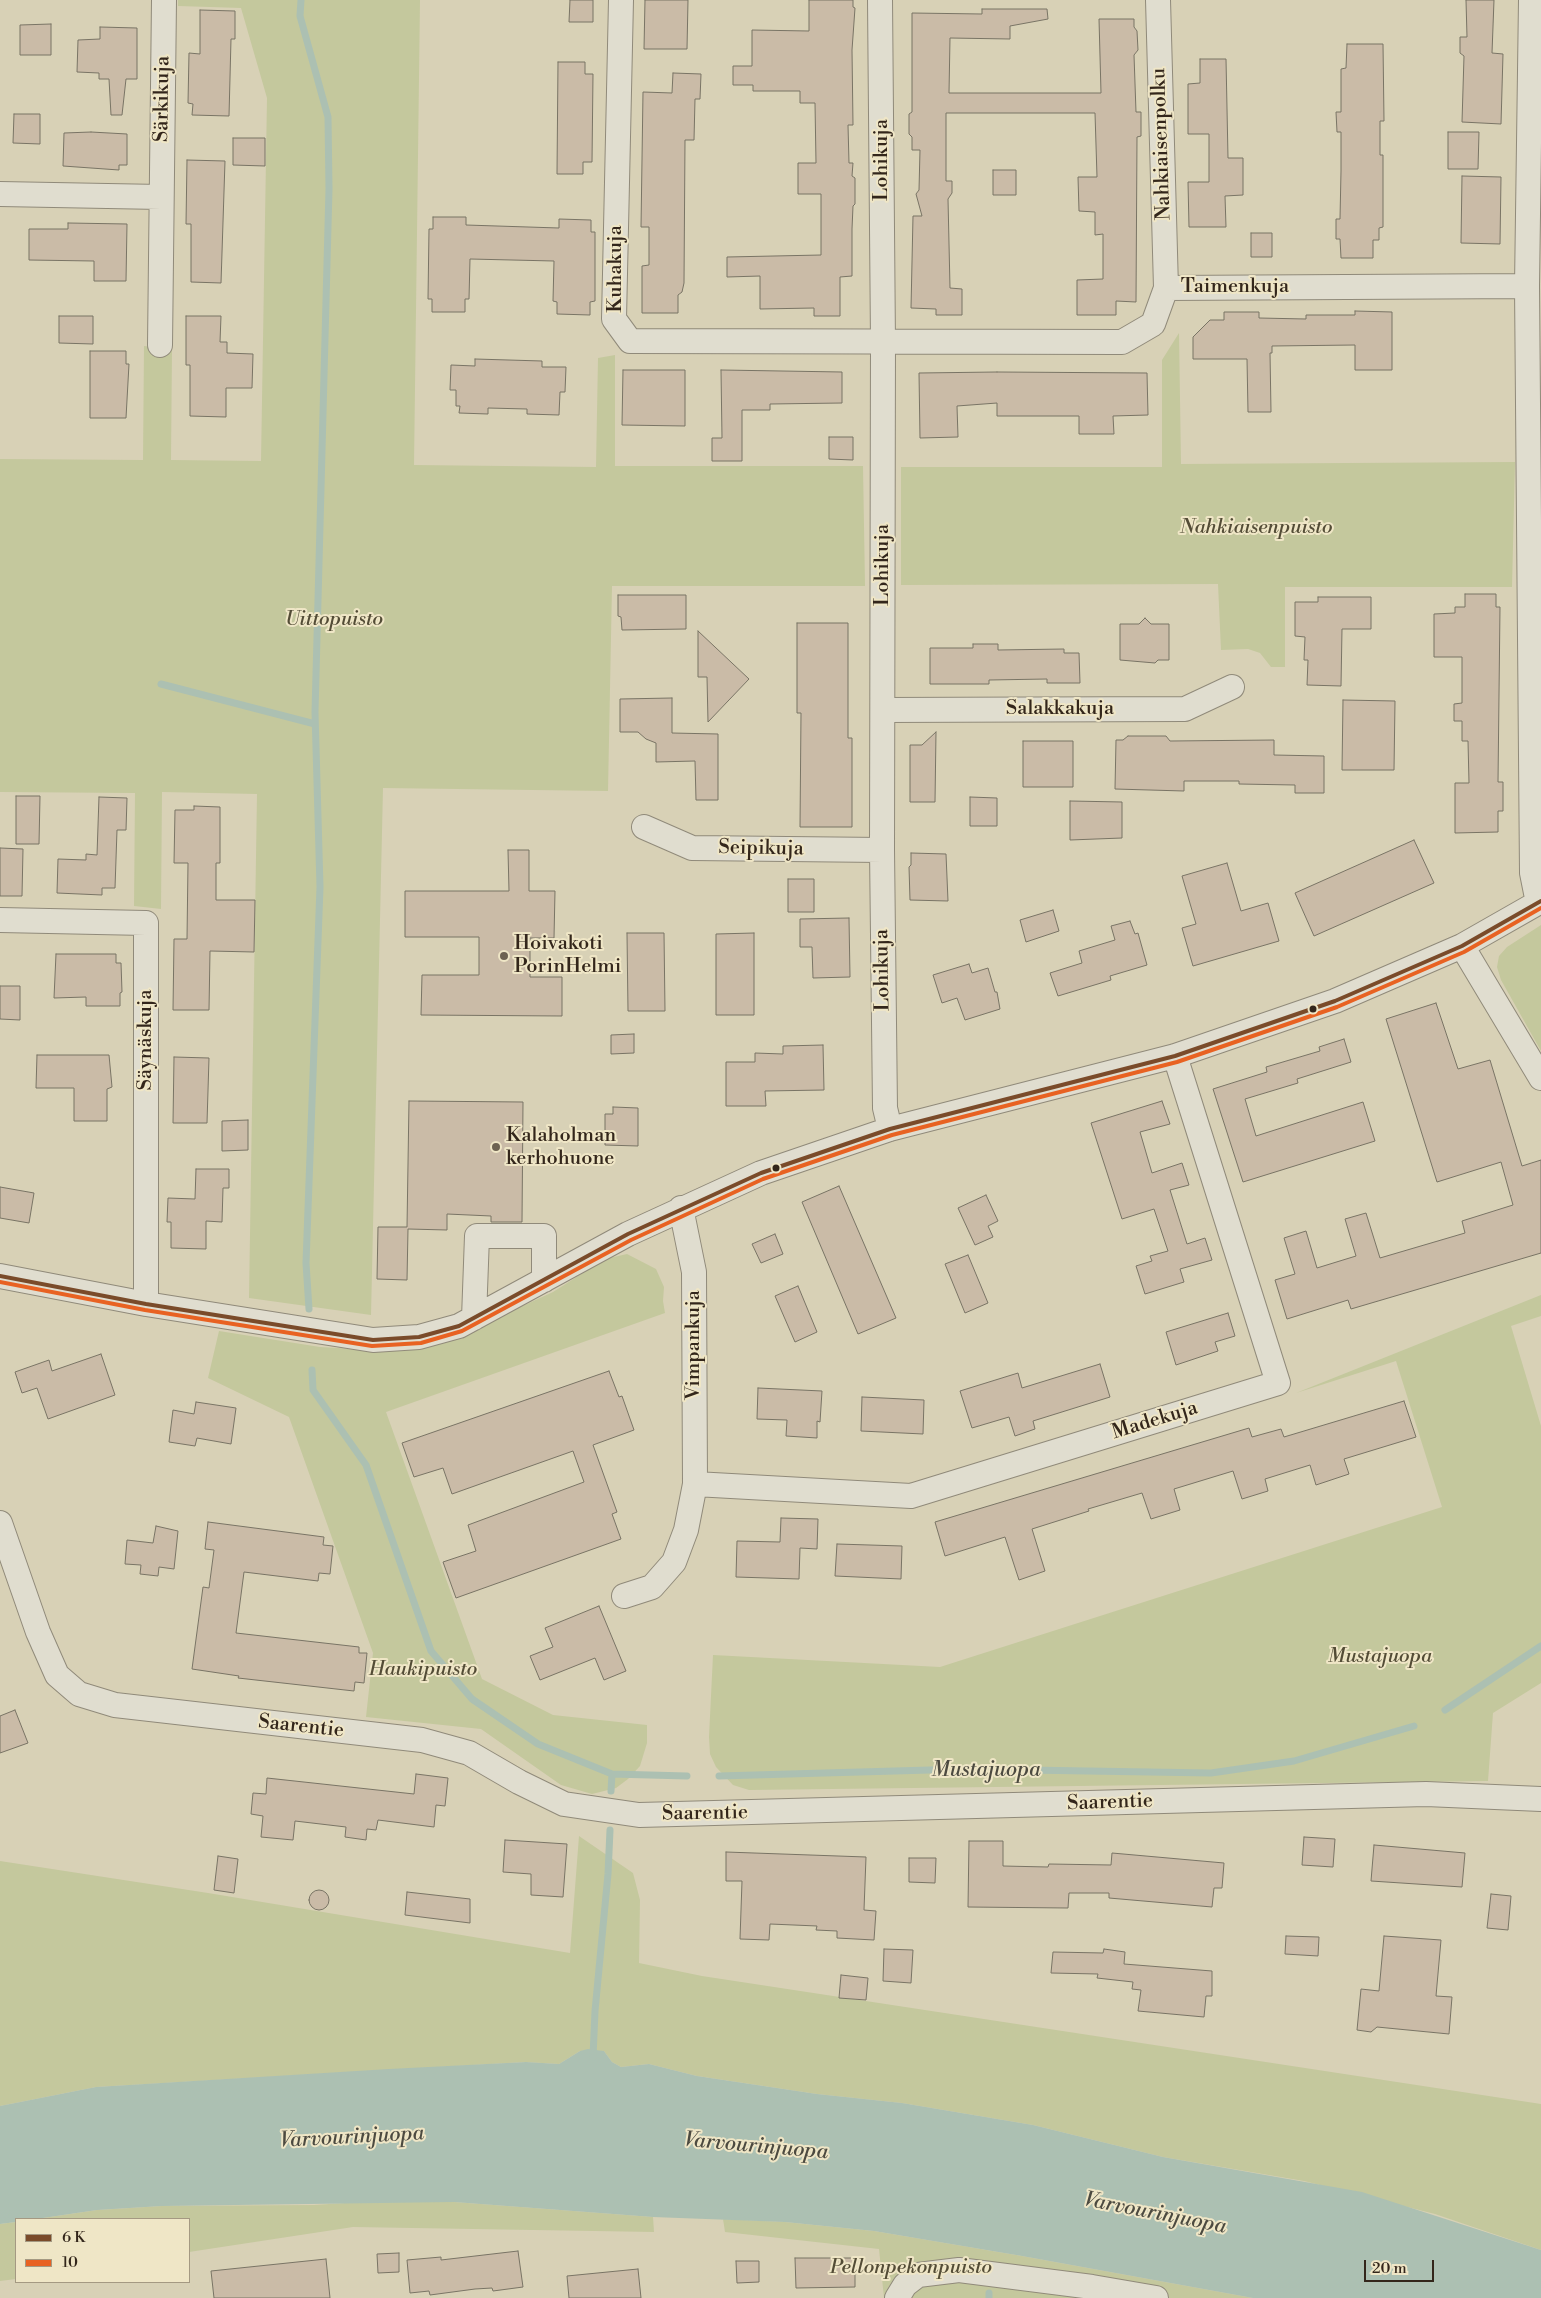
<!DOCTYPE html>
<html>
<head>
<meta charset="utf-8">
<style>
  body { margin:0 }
  #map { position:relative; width:1541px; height:2298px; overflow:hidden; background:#d8d1b6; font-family:"Libre Bodoni",serif }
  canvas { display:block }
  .legend { position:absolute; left:15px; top:2218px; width:175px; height:65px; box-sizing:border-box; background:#efe6c6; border:1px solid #a49982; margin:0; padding:6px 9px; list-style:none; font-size:15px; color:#33261b }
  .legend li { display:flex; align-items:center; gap:10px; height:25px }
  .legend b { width:25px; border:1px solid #a49982 }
  .scale { position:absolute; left:1364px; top:2260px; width:70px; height:22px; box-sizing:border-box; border:2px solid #33261b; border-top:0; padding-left:6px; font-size:15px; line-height:18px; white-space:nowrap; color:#33261b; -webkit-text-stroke:4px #efe6c6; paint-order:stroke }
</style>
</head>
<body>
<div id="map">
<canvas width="1541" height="2298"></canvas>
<ul class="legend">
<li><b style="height:6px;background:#7a4b2a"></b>6 K</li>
<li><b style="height:6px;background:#e86222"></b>10</li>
</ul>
<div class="scale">20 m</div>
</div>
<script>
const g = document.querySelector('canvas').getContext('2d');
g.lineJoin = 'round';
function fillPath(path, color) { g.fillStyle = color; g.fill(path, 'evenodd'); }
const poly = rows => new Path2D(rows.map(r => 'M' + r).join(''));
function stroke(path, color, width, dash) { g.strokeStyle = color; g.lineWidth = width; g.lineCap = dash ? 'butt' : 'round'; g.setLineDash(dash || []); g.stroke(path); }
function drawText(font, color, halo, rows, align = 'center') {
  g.font = font + ' "Libre Bodoni",serif'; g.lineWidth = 4; g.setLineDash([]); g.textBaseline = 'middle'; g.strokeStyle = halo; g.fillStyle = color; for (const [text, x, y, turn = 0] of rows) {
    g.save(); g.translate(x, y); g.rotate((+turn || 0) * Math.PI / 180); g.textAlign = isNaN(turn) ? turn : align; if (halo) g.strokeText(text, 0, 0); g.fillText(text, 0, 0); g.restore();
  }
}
fillPath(poly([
  [178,0,420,0,414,465,596,467,598,358,615,355,615,466,863,466,865,586,612,586,608,791,383,788,371,1315,249,1298,257,794,162,792,161,909,134,906,135,793,0,792,0,459,143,460,144,346,172,349,171,460,261,461,267,98,241,8,178,6],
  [1179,333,1181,464,1515,462,1512,587,1285,587,1285,667,1271,667,1260,653,1248,649,1221,650,1218,584,901,585,901,467,1162,467,1162,360],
  [1541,925,1541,1051,1501,980,1497,967,1499,956,1507,947],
  [627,1254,656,1269,664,1287,663,1301,665,1313,386,1412,482,1679,553,1715,647,1725,647,1743,640,1766,628,1779,616,1788,592,1794,561,1785,481,1729,366,1717,373,1653,289,1417,208,1378,219,1331,320,1347,391,1351,457,1336,553,1292,605,1259],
  [1541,1295,1541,1316,1511,1326,1541,1426,1541,1683,1493,1713,1488,1781,749,1790,733,1785,716,1767,710,1754,709,1737,713,1655,940,1667,1442,1507,1396,1361,1296,1393],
  [579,1836,633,1873,640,1900,639,1963,702,1976,1541,2104,1541,2250,1435,2214,1304,2181,1163,2157,1033,2125,902,2103,817,2094,697,2076,649,2064,621,2067,612,2062,604,2051,580,2051,559,2064,525,2062,96,2087,0,2106,0,1861,208,1893,570,1953],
  [360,2202,454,2202,653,2217,654,2232,353,2227,189,2252,189,2219,36,2219,97,2210,162,2206,314,2205],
  [723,2219,785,2222,874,2231,1022,2256,1253,2298,884,2298,879,2249,725,2232],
  [16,2222,16,2279,0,2281,0,2224]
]), '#c4c89d');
fillPath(poly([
  [588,2049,604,2051,612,2062,621,2067,649,2064,697,2076,817,2094,902,2103,1033,2125,1163,2157,1362,2192,1541,2250,1541,2298,1253,2298,1022,2256,874,2231,785,2222,653,2217,454,2202,162,2206,97,2210,36,2219,16,2219,16,2222,0,2224,0,2106,96,2087,389,2069,526,2062,559,2064,580,2051]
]), '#acc0b2');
stroke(poly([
  [301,0,300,16,328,117,329,189,315,712,320,887,306,1263,309,1309],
  [161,684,315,724],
  [312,1370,313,1390,366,1465,431,1651,472,1699,538,1744,612,1774,611,1791],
  [1445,1710,1541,1646],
  [612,1774,687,1776],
  [719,1776,965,1769,1211,1773,1294,1761,1414,1726],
  [593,2057,595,2011,608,1874,610,1830],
  [989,2293,989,2298]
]), '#acc0b2', 7);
const building = poly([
  [570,0,593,0,593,22,569,22,570,0],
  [645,0,688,0,687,49,644,49,645,0],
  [809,0,853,0,853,7,855,8,852,50,853,125,848,125,849,163,853,163,852,176,855,178,855,204,853,206,852,229,852,276,840,277,840,316,814,316,814,308,760,309,760,276,727,277,727,257,821,255,821,194,798,194,798,163,816,163,815,103,800,103,800,91,753,91,753,85,733,85,733,66,752,66,752,30,809,31,809,0],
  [1466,0,1494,0,1492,53,1503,54,1501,124,1462,122,1464,56,1460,53,1460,37,1467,37,1466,0],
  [982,9,1047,9,1048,19,1010,26,1010,39,950,38,949,93,1101,93,1099,19,1134,19,1134,27,1137,31,1138,50,1134,55,1136,112,1141,112,1141,136,1137,137,1136,302,1116,301,1116,315,1077,315,1077,280,1103,279,1103,234,1095,235,1095,212,1079,211,1078,177,1097,177,1095,113,946,113,946,181,952,181,952,193,948,199,950,288,962,289,962,315,936,315,936,309,911,308,913,216,922,216,916,194,919,190,920,150,912,150,912,137,909,134,909,114,912,112,912,13,982,14,982,9],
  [200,10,235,11,235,39,231,39,229,116,192,115,193,104,188,103,189,53,200,54,200,10],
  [51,24,51,55,20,55,20,25,51,24],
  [100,27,137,28,137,79,126,79,122,115,111,115,109,79,99,79,99,73,77,72,78,40,100,39,100,27],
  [1347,44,1383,44,1384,121,1380,121,1380,155,1383,155,1383,227,1379,228,1379,240,1373,240,1373,258,1341,258,1340,239,1336,239,1336,219,1340,219,1341,171,1341,132,1337,132,1336,112,1341,112,1341,69,1346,68,1347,44],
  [1200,59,1226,59,1228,158,1243,158,1243,195,1225,196,1226,227,1189,227,1188,182,1209,182,1209,134,1188,134,1188,84,1200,83,1200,59],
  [558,62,585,62,585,74,593,74,592,162,583,162,583,174,557,174,558,62],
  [673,73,701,74,700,99,695,99,694,140,685,140,684,283,682,292,678,295,678,313,642,313,642,266,649,265,649,227,641,227,643,92,672,93,673,73],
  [14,114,40,114,40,144,13,143,14,114],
  [91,132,127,134,127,165,119,165,119,170,63,166,64,133,91,132],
  [1448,132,1479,132,1478,169,1448,169,1448,132],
  [233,138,265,138,265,166,233,165,233,138],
  [187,160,225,161,221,283,191,282,191,224,186,224,187,160],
  [993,170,1016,170,1016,195,993,195,993,170],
  [1462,176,1501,177,1500,244,1461,243,1462,176],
  [433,217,466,217,466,225,559,228,559,219,591,220,591,232,595,232,595,301,590,302,590,315,557,314,557,302,553,301,554,261,470,259,469,299,465,299,465,312,432,312,432,299,428,299,429,229,433,229,433,217],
  [68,223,127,224,126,281,94,281,94,261,29,260,29,229,68,229,68,223],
  [1251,233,1272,233,1272,257,1251,257,1251,233],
  [1355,311,1392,312,1392,370,1355,370,1355,345,1272,346,1272,353,1270,353,1271,412,1248,412,1247,359,1193,359,1193,337,1210,320,1224,320,1224,312,1259,312,1259,318,1306,319,1306,315,1355,315,1355,311],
  [59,316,93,316,93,344,59,343,59,316],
  [186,316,221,316,220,342,227,342,227,353,253,354,252,388,226,388,226,417,190,416,190,365,186,365,186,316],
  [90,351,126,351,126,364,129,364,126,418,90,418,90,351],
  [475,359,542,361,542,367,566,367,565,392,560,392,559,415,527,414,527,409,488,408,488,414,459,413,460,406,456,406,456,390,450,390,451,365,475,366,475,359],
  [623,370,685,370,685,426,622,425,623,370],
  [721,370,842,372,842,403,770,404,770,410,742,410,742,461,712,461,712,438,722,438,721,370],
  [997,372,1147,373,1148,415,1113,416,1114,434,1079,434,1079,416,997,416,997,403,957,406,958,437,920,438,919,373,997,372],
  [829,437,853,437,853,460,829,459,829,437],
  [1465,594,1496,594,1496,607,1500,607,1498,782,1503,782,1503,811,1498,811,1498,832,1455,833,1455,783,1469,783,1468,741,1462,741,1462,721,1454,721,1454,704,1462,703,1462,657,1434,657,1434,614,1455,613,1455,607,1465,607,1465,594],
  [618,595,686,595,686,629,622,630,621,617,618,616,618,595],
  [1318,597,1371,597,1371,629,1342,629,1341,686,1307,685,1308,660,1304,660,1305,637,1295,636,1295,602,1318,602,1318,597],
  [1145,618,1151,624,1169,624,1169,660,1158,660,1155,663,1120,660,1120,624,1139,624,1145,618],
  [797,623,848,623,848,738,852,738,852,827,800,827,801,713,797,713,797,623],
  [698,631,749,679,708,722,707,677,698,677,698,631],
  [973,644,998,644,998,650,1064,649,1064,653,1079,653,1080,683,1047,683,1047,679,989,680,989,684,930,684,930,648,973,648,973,644],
  [672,698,672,733,718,734,718,800,696,800,695,761,656,762,656,743,646,739,638,732,620,732,620,699,672,698],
  [1343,700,1395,701,1394,770,1342,770,1343,700],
  [936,732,935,802,910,802,910,745,922,745,936,732],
  [1128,736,1166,736,1170,741,1274,740,1274,755,1324,756,1324,793,1295,793,1295,785,1239,784,1239,781,1184,781,1184,791,1115,789,1116,740,1123,740,1128,736],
  [1023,741,1073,741,1073,787,1023,787,1023,741],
  [16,796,40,796,39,844,16,844,16,796],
  [99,797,127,798,126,830,117,830,115,888,102,888,102,895,57,893,58,859,86,860,86,854,97,855,99,797],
  [970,797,997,798,997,826,970,826,970,797],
  [1070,801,1122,802,1122,838,1070,840,1070,801],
  [194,806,220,807,220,863,216,863,216,900,255,900,254,952,210,951,209,1010,173,1010,174,939,187,939,188,863,174,863,175,810,194,810,194,806],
  [1414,840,1434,883,1314,936,1295,893,1414,840],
  [0,848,23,849,22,896,0,896,0,848],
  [508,850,529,850,529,891,555,891,554,938,530,938,530,977,562,977,562,1016,421,1015,422,975,479,975,479,937,405,937,405,891,509,891,508,850],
  [911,853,946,854,948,901,910,900,909,867,911,865,911,853],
  [1227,863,1241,911,1268,903,1279,941,1193,966,1182,928,1196,924,1182,876,1227,863],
  [788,879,814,879,814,912,788,912,788,879],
  [1053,910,1059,931,1026,942,1020,920,1053,910],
  [849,918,850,977,813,978,812,947,800,947,800,919,849,918],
  [1130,921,1135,934,1138,933,1147,965,1110,976,1111,980,1058,996,1050,973,1082,963,1079,951,1115,940,1111,926,1130,921],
  [627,933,664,933,665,1011,628,1011,627,933],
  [754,933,754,1015,716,1015,716,934,754,933],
  [56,954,116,954,116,963,121,963,122,992,120,993,120,1006,86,1006,86,997,54,998,56,954],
  [969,964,972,973,988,968,995,992,997,992,1000,1009,965,1020,957,998,942,1003,933,975,969,964],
  [0,986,20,986,20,1020,0,1019,0,986],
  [1436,1003,1458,1069,1490,1060,1522,1166,1541,1160,1541,1253,1351,1309,1348,1300,1287,1319,1275,1280,1295,1274,1284,1238,1306,1231,1317,1268,1356,1256,1345,1219,1366,1213,1380,1258,1465,1233,1462,1221,1513,1205,1501,1162,1437,1182,1386,1019,1436,1003],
  [634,1034,634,1053,611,1054,611,1035,634,1034],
  [1344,1039,1351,1062,1297,1079,1298,1083,1245,1099,1256,1136,1363,1102,1375,1141,1243,1182,1213,1089,1267,1072,1266,1067,1320,1051,1319,1047,1344,1039],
  [823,1045,824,1090,765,1091,766,1106,726,1106,726,1062,755,1062,755,1053,783,1054,783,1046,823,1045],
  [37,1055,109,1055,112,1087,107,1089,107,1121,74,1121,74,1088,36,1088,37,1055],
  [174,1057,209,1058,207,1123,173,1123,174,1057],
  [409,1101,523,1102,522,1222,491,1222,491,1216,447,1214,447,1230,408,1229,407,1280,377,1279,378,1227,407,1227,409,1101],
  [1162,1101,1170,1124,1140,1132,1152,1173,1182,1163,1189,1185,1170,1190,1187,1244,1205,1238,1212,1260,1180,1269,1184,1282,1145,1294,1136,1266,1152,1261,1150,1256,1168,1251,1154,1209,1122,1219,1091,1123,1162,1101],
  [613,1107,638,1108,638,1146,605,1145,605,1114,613,1114,613,1107],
  [248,1120,248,1150,222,1151,222,1121,248,1120],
  [196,1169,229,1169,229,1188,223,1188,222,1222,206,1221,206,1249,171,1248,171,1222,167,1222,168,1198,195,1199,196,1169],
  [839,1186,896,1318,858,1334,802,1202,839,1186],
  [0,1187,34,1193,29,1223,0,1218,0,1187],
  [986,1195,998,1221,988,1226,993,1237,975,1245,958,1208,986,1195],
  [775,1234,783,1254,761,1263,752,1244,775,1234],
  [968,1255,988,1303,965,1313,945,1264,968,1255],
  [798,1286,817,1332,795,1342,775,1296,798,1286],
  [1228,1313,1235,1336,1215,1342,1218,1351,1176,1365,1166,1332,1228,1313],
  [101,1354,115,1395,48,1419,37,1388,22,1393,15,1372,49,1360,52,1371,101,1354],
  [1100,1364,1110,1397,1033,1421,1035,1429,1015,1436,1009,1417,972,1428,960,1391,1018,1373,1022,1388,1100,1364],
  [609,1371,619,1397,622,1396,634,1430,593,1445,617,1512,612,1514,621,1539,456,1598,443,1562,476,1551,468,1525,584,1482,573,1451,452,1494,443,1468,414,1477,402,1443,609,1371],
  [758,1388,822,1391,820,1422,817,1421,817,1438,786,1436,787,1420,757,1419,758,1388],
  [862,1397,924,1400,923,1434,861,1431,862,1397],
  [1404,1401,1416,1437,1344,1459,1349,1474,1316,1485,1310,1465,1265,1479,1268,1491,1242,1499,1233,1471,1174,1489,1180,1510,1151,1519,1142,1493,1088,1509,1089,1511,1032,1529,1045,1571,1019,1580,1005,1537,945,1556,935,1522,1249,1428,1252,1437,1281,1429,1284,1437,1404,1401],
  [196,1402,236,1408,231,1444,197,1438,195,1446,169,1442,173,1410,194,1414,196,1402],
  [781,1518,818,1519,817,1549,800,1548,799,1579,736,1577,737,1541,780,1542,781,1518],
  [208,1522,324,1537,323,1545,333,1546,330,1574,319,1573,318,1581,244,1572,236,1633,359,1647,359,1653,367,1653,364,1683,355,1682,354,1691,238,1678,239,1676,192,1669,203,1587,209,1588,214,1550,205,1549,208,1522],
  [156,1526,178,1531,174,1569,159,1567,158,1576,140,1574,141,1565,125,1564,127,1540,153,1543,156,1526],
  [837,1544,902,1546,901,1579,835,1576,837,1544],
  [599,1606,626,1671,604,1680,595,1658,540,1680,530,1656,553,1647,545,1628,599,1606],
  [15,1710,28,1743,0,1753,0,1716,15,1710],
  [416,1774,448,1778,445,1806,436,1805,434,1827,378,1820,376,1830,367,1829,366,1840,345,1837,346,1827,295,1821,293,1840,261,1837,263,1816,251,1814,253,1793,266,1794,267,1778,414,1794,416,1774],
  [1304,1837,1335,1839,1333,1867,1302,1865,1304,1837],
  [505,1840,567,1844,563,1897,531,1895,531,1874,503,1872,505,1840],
  [969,1841,1003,1841,1003,1866,1048,1867,1049,1864,1111,1865,1112,1853,1224,1863,1222,1888,1214,1888,1212,1907,1109,1898,1109,1893,1069,1893,1068,1908,968,1907,969,1841],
  [1374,1845,1465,1853,1462,1887,1371,1881,1374,1845],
  [726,1852,866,1857,864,1910,876,1911,874,1940,837,1938,837,1931,816,1930,817,1926,770,1924,769,1940,740,1939,742,1881,726,1881,726,1852],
  [218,1856,238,1859,234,1893,214,1890,218,1856],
  [909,1858,936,1858,935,1883,909,1882,909,1858],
  '309 1900a10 10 0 1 1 20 0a10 10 0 1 1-20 0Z',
  [407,1892,470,1899,470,1923,405,1915,407,1892],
  [1491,1894,1511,1896,1508,1930,1487,1928,1491,1894],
  [1286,1936,1319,1937,1318,1956,1285,1954,1286,1936],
  [1384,1936,1441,1940,1436,1996,1452,1997,1449,2034,1377,2027,1371,2032,1357,2030,1361,1989,1379,1991,1384,1936],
  [884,1949,913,1950,911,1983,883,1981,884,1949],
  [1104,1949,1125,1952,1124,1964,1212,1971,1212,1996,1206,1996,1204,2017,1138,2011,1141,1990,1132,1989,1133,1982,1097,1978,1098,1974,1051,1973,1053,1952,1103,1953,1104,1949],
  [841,1975,868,1978,866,2000,839,1998,841,1975],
  [518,2251,523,2287,493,2291,492,2288,475,2289,430,2295,429,2291,410,2293,407,2260,441,2257,441,2260,518,2251],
  [399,2253,399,2272,378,2273,377,2254,399,2253],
  [795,2258,855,2258,855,2287,796,2288,795,2258],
  [326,2259,330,2298,214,2298,211,2271,326,2259],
  [736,2261,759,2261,759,2282,737,2283,736,2261],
  [638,2269,641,2298,569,2298,567,2276,638,2269]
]);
fillPath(building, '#cabba7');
stroke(building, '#797465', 1);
const minor = poly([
  [621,0,614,319,630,341,1122,342,1153,324,1166,288,1527,286],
  [880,0,883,342,882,850,885,1108,890,1129],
  [1158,0,1166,288],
  [1531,0,1527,286,1532,873,1538,903],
  [0,194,161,197],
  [160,345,164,0],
  [884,710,1185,709,1232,687],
  [644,827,692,848,882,850],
  [0,920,146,923,146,1304],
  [1462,946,1541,1078],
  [0,1276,146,1304,373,1340,419,1337,459,1326,628,1234,761,1173,890,1129,1175,1056,1335,1001,1462,946,1541,901],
  [474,1318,477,1236,544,1236,544,1280],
  [695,1484,911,1496,1278,1383,1175,1056],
  [0,1523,38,1632,57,1675,79,1694,115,1705,422,1740,469,1753,519,1782,564,1804,639,1815,1426,1794,1541,1799],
  [624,1596,652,1587,674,1562,686,1530,695,1484,694,1272,681,1208],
  [897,2298,905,2285,918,2275,959,2270,1092,2287,1156,2298]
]);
stroke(minor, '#908a7a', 26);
stroke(minor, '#e0ddcf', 24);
stroke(poly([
  [0,1276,146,1304,373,1340,419,1337,459,1326,628,1234,761,1173,890,1129,1175,1056,1335,1001,1462,946,1541,901]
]), '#7a4b2a', 4);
stroke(poly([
  [0,1282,145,1310,372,1346,421,1343,462,1331,631,1240,763,1179,892,1135,1177,1062,1337,1007,1464,952,1541,908]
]), '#e86222', 4);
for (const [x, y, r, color] of [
  [504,956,5,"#6d6251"],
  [1313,1009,4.5,"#33261b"],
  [496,1147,5,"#6d6251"],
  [776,1168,4.5,"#33261b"]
]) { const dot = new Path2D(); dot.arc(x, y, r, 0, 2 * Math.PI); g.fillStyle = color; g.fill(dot); stroke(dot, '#efe6c6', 2); }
drawText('20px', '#33261b', '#efe6c6', [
  ["Särkikuja",163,99,-89],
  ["Nahkiaisenpolku",1162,144,-92],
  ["Lohikuja",882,160,-90],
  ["Kuhakuja",616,269,-90],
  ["Taimenkuja",1235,287],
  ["Lohikuja",883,565,-90],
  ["Salakkakuja",1060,709],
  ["Seipikuja",761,849,1],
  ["Lohikuja",883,970,-91],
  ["Säynäskuja",146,1040,-90],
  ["Vimpankuja",694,1345,-90],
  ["Madekuja",1155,1421,-17],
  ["Saarentie",301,1727,6],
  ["Saarentie",1110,1803,-2],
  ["Saarentie",705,1814,-1]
]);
drawText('italic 20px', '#534c36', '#efe6c6', [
  ["Nahkiaisenpuisto",1256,528],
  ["Uittopuisto",334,620],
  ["Mustajuopa",1380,1657],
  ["Haukipuisto",423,1670],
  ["Pellonpekonpuisto",911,2268]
]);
drawText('20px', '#33261b', '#efe6c6', [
  ["Hoivakoti",514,944],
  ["PorinHelmi",514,967],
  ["Kalaholman",506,1136],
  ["kerhohuone",506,1159]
], 'left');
drawText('italic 21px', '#4c4a40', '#efe6c6', [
  ["Mustajuopa",986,1771],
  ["Varvourinjuopa",352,2138,-3],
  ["Varvourinjuopa",756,2147,5],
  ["Varvourinjuopa",1155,2214,11]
]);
</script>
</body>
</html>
